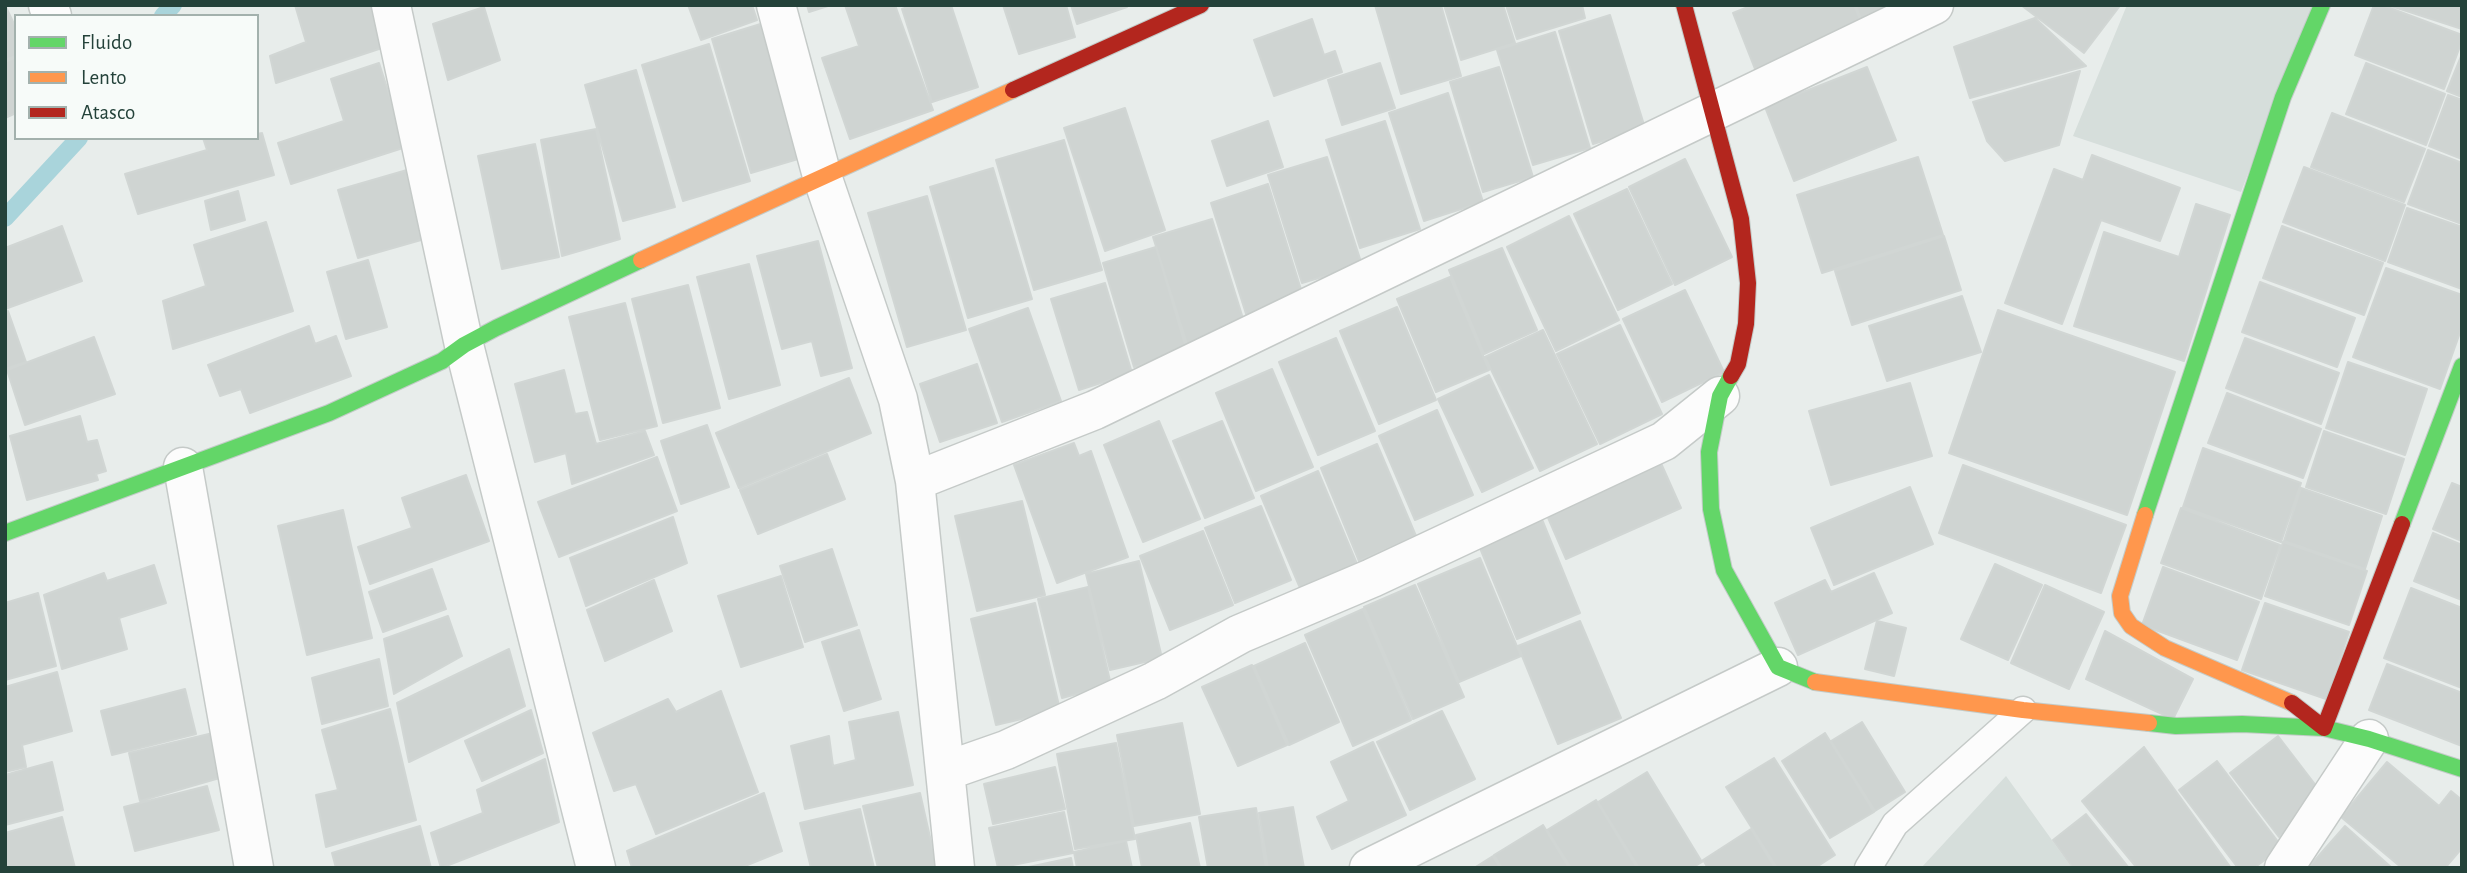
<!DOCTYPE html>
<html>
<head>
<meta charset="utf-8">
<style>
  body { margin:0 }
  #map { position:relative; width:2467px; height:873px; overflow:hidden; background:#e8edeb; font-family:"Alegreya Sans",sans-serif }
  canvas { display:block }
  .frame { position:absolute; inset:0; border:7px solid #24423a; pointer-events:none }
  .legend { position:absolute; left:14px; top:14px; width:245px; height:126px; box-sizing:border-box; background:#f7fbf9; border:2px solid #a3b1ad; margin:0; padding:9px 12px; list-style:none; font-size:21px; color:#24423a }
  .legend li { display:flex; align-items:center; gap:14px; height:35px }
  .legend b { width:35px; border:2px solid #a3b1ad }
</style>
</head>
<body>
<div id="map">
<canvas width="2467" height="873"></canvas>
<div class="frame"></div>
<ul class="legend">
<li><b style="height:9px;background:#63d668"></b>Fluido</li>
<li><b style="height:9px;background:#ff974d"></b>Lento</li>
<li><b style="height:9px;background:#b3261e"></b>Atasco</li>
</ul>
</div>
<script>
const g = document.querySelector('canvas').getContext('2d');
g.lineJoin = 'round';
function fillPath(path, color) { g.fillStyle = color; g.fill(path, 'evenodd'); }
const poly = rows => new Path2D(rows.map(r => 'M' + r).join(''));
function stroke(path, color, width, dash) { g.strokeStyle = color; g.lineWidth = width; g.lineCap = dash ? 'butt' : 'round'; g.setLineDash(dash || []); g.stroke(path); }
fillPath(poly([
  [2127,5,2313,5,2241,192,2073,136],
  [2006,776,2072,868,1921,868]
]), '#d6dedb');
stroke(poly([
  [163,16,173,5],
  [5,218,79,138]
]), '#a9d4db', 18);
const building = poly([
  [5,5,16,28,16,56,5,60,5,5],
  [295,5,374,5,385,47,276,83,270,56,306,42,295,5],
  [688,5,752,5,757,20,701,40,688,5],
  [807,5,831,5,809,12,807,5],
  [845,5,895,5,933,110,850,139,822,58,859,46,845,5],
  [913,5,951,5,978,87,932,102,902,9,913,5],
  [1003,5,1066,5,1075,37,1019,54,1003,5],
  [1071,5,1126,5,1127,7,1077,24,1071,5],
  [1375,5,1441,5,1461,76,1401,94,1375,5],
  [1444,5,1503,5,1515,43,1461,60,1444,5],
  [1506,5,1582,5,1585,18,1517,39,1506,5],
  [1753,5,1854,5,1862,25,1755,69,1733,13,1753,5],
  [1856,5,1909,5,1862,23,1856,5],
  [2021,5,2117,5,2119,7,2084,53,2021,5],
  [2374,5,2382,5,2462,35,2462,41,2444,89,2355,55,2374,5],
  [2388,5,2462,5,2462,29,2388,5],
  [484,7,500,60,448,80,433,24,484,7],
  [1610,15,1645,128,1593,144,1559,31,1610,15],
  [2035,18,2086,66,1970,98,1954,47,2035,18],
  [1312,19,1324,55,1335,51,1342,72,1274,96,1254,40,1312,19],
  [767,22,808,156,751,173,712,39,767,22],
  [1555,32,1590,148,1533,165,1497,50,1555,32],
  [709,44,750,181,683,201,642,65,709,44],
  [2462,54,2462,97,2447,91,2462,54],
  [16,57,16,113,5,118,5,62,16,57],
  [379,63,406,147,291,184,278,143,344,121,331,79,379,63],
  [1380,63,1395,108,1342,125,1328,80,1380,63],
  [2366,63,2445,94,2426,145,2346,114,2366,63],
  [1499,67,1533,177,1483,192,1450,82,1499,67],
  [1867,67,1896,140,1794,181,1765,107,1867,67],
  [636,70,675,207,623,221,585,85,636,70],
  [2080,71,2059,145,2005,161,1987,141,1973,102,2080,71],
  [1448,93,1483,202,1424,221,1389,113,1448,93],
  [2448,95,2462,100,2462,159,2429,146,2448,95],
  [1125,108,1165,230,1105,251,1064,128,1125,108],
  [2332,113,2425,149,2404,202,2311,167,2332,113],
  [1268,121,1283,167,1227,186,1212,141,1268,121],
  [1385,121,1420,229,1360,248,1326,140,1385,121],
  [596,129,620,239,562,256,541,140,596,129],
  [262,133,274,175,138,214,125,174,207,150,203,138,257,138,257,134,262,133],
  [1064,140,1102,270,1034,290,996,160,1064,140],
  [535,144,559,257,502,269,478,156,535,144],
  [2428,150,2462,163,2462,224,2408,204,2428,150],
  [2092,155,2180,188,2160,241,2101,220,2062,324,2005,303,2054,169,2083,180,2092,155],
  [1327,157,1362,265,1302,283,1268,175,1327,157],
  [1918,157,1943,235,1822,273,1797,195,1918,157],
  [1685,159,1732,257,1675,285,1629,187,1685,159],
  [2304,167,2405,205,2385,261,2283,222,2304,167],
  [993,168,1032,299,968,318,930,187,993,168],
  [407,170,428,238,358,258,338,190,407,170],
  [1268,184,1304,299,1247,317,1211,203,1268,184],
  [1627,189,1672,284,1618,310,1574,214,1627,189],
  [238,191,245,220,211,230,205,201,238,191],
  [927,196,966,330,907,347,868,213,927,196],
  [2196,204,2230,215,2184,361,2074,326,2104,232,2179,257,2196,204],
  [2407,208,2462,227,2462,289,2388,262,2407,208],
  [1569,216,1619,320,1556,351,1507,247,1569,216],
  [1212,219,1245,325,1187,344,1153,237,1212,219],
  [266,222,293,311,173,349,163,301,206,286,194,245,266,222],
  [62,226,82,281,5,309,5,248,62,226],
  [2282,226,2383,263,2364,315,2263,278,2282,226],
  [1944,236,1961,290,1852,325,1835,271,1944,236],
  [818,241,852,368,821,376,812,341,782,349,757,256,818,241],
  [1156,247,1187,351,1134,367,1103,263,1156,247],
  [1502,248,1537,330,1484,354,1449,270,1502,248],
  [368,260,387,327,346,339,327,272,368,260],
  [749,264,780,385,729,399,697,277,749,264],
  [2386,268,2462,295,2462,327,2440,389,2353,357,2386,268],
  [1450,277,1489,370,1436,392,1397,299,1450,277],
  [2260,282,2355,318,2337,367,2242,332,2260,282],
  [1105,283,1132,373,1079,390,1051,299,1105,283],
  [688,285,720,408,663,423,632,299,688,285],
  [1685,290,1724,372,1662,402,1623,319,1685,290],
  [1962,296,1981,352,1887,381,1869,326,1962,296],
  [625,303,657,426,600,440,569,317,625,303],
  [1397,307,1436,400,1379,424,1340,331,1397,307],
  [1028,308,1061,401,1002,422,969,329,1028,308],
  [1998,310,2175,372,2127,515,1949,453,1998,310],
  [8,311,26,362,5,369,5,312,8,311],
  [1620,325,1662,414,1600,444,1557,354,1620,325],
  [309,326,315,344,336,336,351,376,250,413,241,389,220,396,208,365,309,326],
  [1543,330,1597,444,1540,471,1485,357,1543,330],
  [94,337,115,394,25,425,7,370,94,337],
  [1336,338,1375,431,1318,455,1279,362,1336,338],
  [2245,338,2339,373,2321,424,2226,388,2245,338],
  [2348,362,2427,389,2405,455,2326,428,2348,362],
  [977,364,997,423,940,442,920,384,977,364],
  [1272,369,1313,467,1256,491,1216,393,1272,369],
  [564,370,575,414,587,412,596,444,645,431,654,455,572,484,566,453,535,462,515,384,564,370],
  [1489,375,1533,468,1482,492,1438,399,1489,375],
  [849,378,871,433,739,488,716,433,849,378],
  [1910,383,1932,456,1831,485,1809,411,1910,383],
  [2227,393,2321,429,2303,478,2208,443,2227,393],
  [1437,410,1473,495,1415,520,1379,436,1437,410],
  [80,416,87,442,97,440,106,471,96,474,98,480,27,500,10,436,80,416],
  [1159,421,1200,519,1143,542,1104,445,1159,421],
  [1222,421,1254,498,1205,518,1173,441,1222,421],
  [707,425,729,487,681,504,661,441,707,425],
  [2324,431,2404,459,2386,514,2306,487,2324,431],
  [1074,443,1079,456,1091,451,1128,557,1057,583,1014,465,1074,443],
  [1377,444,1416,536,1359,561,1321,468,1377,444],
  [2203,448,2301,483,2281,542,2183,507,2203,448],
  [827,454,845,499,758,534,740,490,827,454],
  [657,457,677,511,559,557,538,502,657,457],
  [1660,461,1681,508,1566,559,1546,513,1660,461],
  [1963,465,2126,525,2101,593,1939,533,1963,465],
  [1318,471,1357,564,1300,588,1261,496,1318,471],
  [466,475,489,541,370,584,358,547,412,528,402,498,466,475],
  [2452,483,2462,487,2462,541,2433,529,2452,483],
  [1910,487,1933,544,1834,585,1811,528,1910,487],
  [2301,488,2382,516,2365,569,2284,541,2301,488],
  [1022,501,1045,595,977,611,955,516,1022,501],
  [1261,506,1291,580,1235,603,1205,528,1261,506],
  [2181,508,2280,545,2261,599,2161,563,2181,508],
  [343,510,372,638,307,655,278,526,343,510],
  [673,517,687,563,586,606,570,558,673,517],
  [1541,517,1580,613,1517,639,1478,543,1541,517],
  [1203,531,1233,605,1170,630,1140,556,1203,531],
  [2433,533,2462,545,2462,600,2414,581,2433,533],
  [2283,542,2367,571,2349,625,2265,596,2283,542],
  [832,549,857,625,805,642,780,566,832,549],
  [1480,558,1521,656,1459,682,1418,584,1480,558],
  [1139,561,1162,658,1110,670,1086,574,1139,561],
  [1995,564,2042,585,2008,660,1961,639,1995,564],
  [154,565,166,603,119,618,127,649,62,669,44,595,104,573,107,581,154,565],
  [2163,567,2259,602,2237,660,2142,625,2163,567],
  [432,569,446,609,383,632,369,592,432,569],
  [1874,573,1892,613,1798,655,1775,603,1825,580,1831,592,1874,573],
  [781,576,803,647,741,667,718,596,781,576],
  [654,580,672,631,605,661,587,610,654,580],
  [1415,585,1464,697,1413,719,1364,607,1415,585],
  [2045,585,2104,612,2069,689,2011,663,2045,585],
  [1088,587,1111,685,1062,698,1038,599,1088,587],
  [2411,588,2462,608,2462,688,2384,658,2411,588],
  [38,593,56,666,5,680,5,603,38,593],
  [1035,603,1060,710,996,725,971,619,1035,603],
  [2265,603,2349,632,2326,699,2242,670,2265,603],
  [1363,609,1411,720,1353,746,1305,635,1363,609],
  [448,616,462,656,394,694,384,639,448,616],
  [1580,621,1621,718,1558,744,1518,646,1580,621],
  [1877,621,1906,628,1894,676,1865,669,1877,621],
  [859,630,881,699,844,711,822,642,859,630],
  [2105,631,2193,679,2173,719,2086,679,2105,631],
  [1305,643,1339,722,1289,745,1254,666,1305,643],
  [509,649,525,706,409,762,397,703,509,649],
  [379,659,388,706,322,724,312,678,379,659],
  [2387,664,2462,693,2462,746,2369,710,2387,664],
  [1252,665,1287,745,1238,766,1202,687,1252,665],
  [57,672,72,731,22,745,26,767,5,772,5,687,57,672],
  [185,689,196,734,112,755,101,711,185,689],
  [721,691,758,792,656,834,636,784,614,791,593,733,668,699,676,712,721,691],
  [390,709,416,820,326,847,316,795,338,790,322,730,390,709],
  [531,710,543,753,482,781,465,741,531,710],
  [1442,711,1475,779,1410,810,1377,742,1442,711],
  [898,712,913,785,805,809,791,746,829,736,833,766,856,760,849,722,898,712],
  [1862,722,1905,792,1875,811,1831,741,1862,722],
  [1182,723,1200,814,1134,826,1117,735,1182,723],
  [213,733,223,777,140,801,129,753,213,733],
  [1825,733,1874,812,1830,838,1782,761,1825,733],
  [2278,736,2327,800,2279,837,2230,773,2278,736],
  [1373,742,1406,815,1332,849,1317,817,1349,801,1331,762,1373,742],
  [1116,743,1135,839,1075,849,1057,754,1116,743],
  [2144,747,2231,868,2137,868,2082,801,2144,747],
  [1774,758,1835,855,1815,868,1777,868,1726,787,1774,758],
  [545,759,559,822,441,868,431,833,483,813,477,790,545,759],
  [2217,761,2282,847,2254,868,2238,868,2179,790,2217,761],
  [52,762,63,810,5,825,5,775,52,762],
  [2387,762,2439,806,2451,791,2462,800,2462,848,2445,868,2402,868,2341,817,2387,762],
  [1055,767,1065,809,993,824,984,784,1055,767],
  [1647,772,1702,862,1692,868,1639,868,1598,802,1647,772],
  [207,786,219,830,135,851,124,807,207,786],
  [764,793,782,851,740,868,632,868,627,851,764,793],
  [920,793,937,868,878,868,863,806,920,793],
  [1596,800,1637,868,1571,868,1547,830,1596,800],
  [1293,807,1304,868,1268,868,1259,813,1293,807],
  [1256,808,1266,868,1208,868,1199,817,1256,808],
  [860,809,874,868,811,868,800,823,860,809],
  [1064,812,1073,853,998,868,989,828,1064,812],
  [2086,814,2129,868,2073,868,2053,840,2086,814],
  [62,817,75,868,5,868,5,833,62,817],
  [1190,823,1200,868,1142,868,1136,835,1190,823],
  [1543,825,1569,868,1502,868,1494,855,1543,825],
  [420,826,431,868,336,868,332,853,420,826],
  [2345,826,2392,868,2308,868,2345,826],
  [1751,829,1775,868,1708,868,1703,860,1751,829],
  [1126,841,1132,868,1077,868,1074,852,1126,841],
  [1493,856,1500,868,1474,868,1493,856],
  [1071,858,1073,868,1024,868,1071,858]
]);
fillPath(building, '#cfd4d2');
stroke(building, '#d1d6d4', 2);
const lane = poly([
  [1868,868,1895,824,2023,710]
]);
const street = poly([
  [48,5,52,16],
  [391,5,464,345,596,868],
  [776,5,822,176,898,399,915,481,955,868],
  [183,467,254,868],
  [915,481,1095,410,1934,5],
  [946,771,1006,750,1155,681,1240,634,1372,578,1664,441,1720,396],
  [1369,868,1778,667],
  [2284,868,2369,739]
]);
const fast = poly([
  [1731,376,1720,396,1709,452,1711,509,1724,570,1778,667,1815,682],
  [2145,515,2283,97,2322,5],
  [2402,524,2462,366],
  [5,533,329,413,442,361,464,345,496,328,641,260],
  [2149,723,2176,726,2242,724,2324,728,2369,739,2462,769]
]);
const slow = poly([
  [641,260,1013,90],
  [2145,515,2120,596,2122,613,2131,626,2165,648,2292,703],
  [1815,682,2023,710,2149,723]
]);
const jam = poly([
  [1684,5,1741,219,1748,283,1746,324,1738,364,1731,376],
  [1013,90,1201,5],
  [2292,703,2324,728,2402,524]
]);
stroke(lane, '#c5cac8', 29);
stroke(street, '#c5cac8', 41);
stroke(fast, '#c3cbc8', 18);
stroke(slow, '#c3cbc8', 18);
stroke(jam, '#c3cbc8', 18);
stroke(lane, '#fcfcfc', 26);
stroke(street, '#fcfcfc', 38);
stroke(fast, '#63d668', 16);
stroke(slow, '#ff974d', 16);
stroke(jam, '#b3261e', 16);
</script>
</body>
</html>
